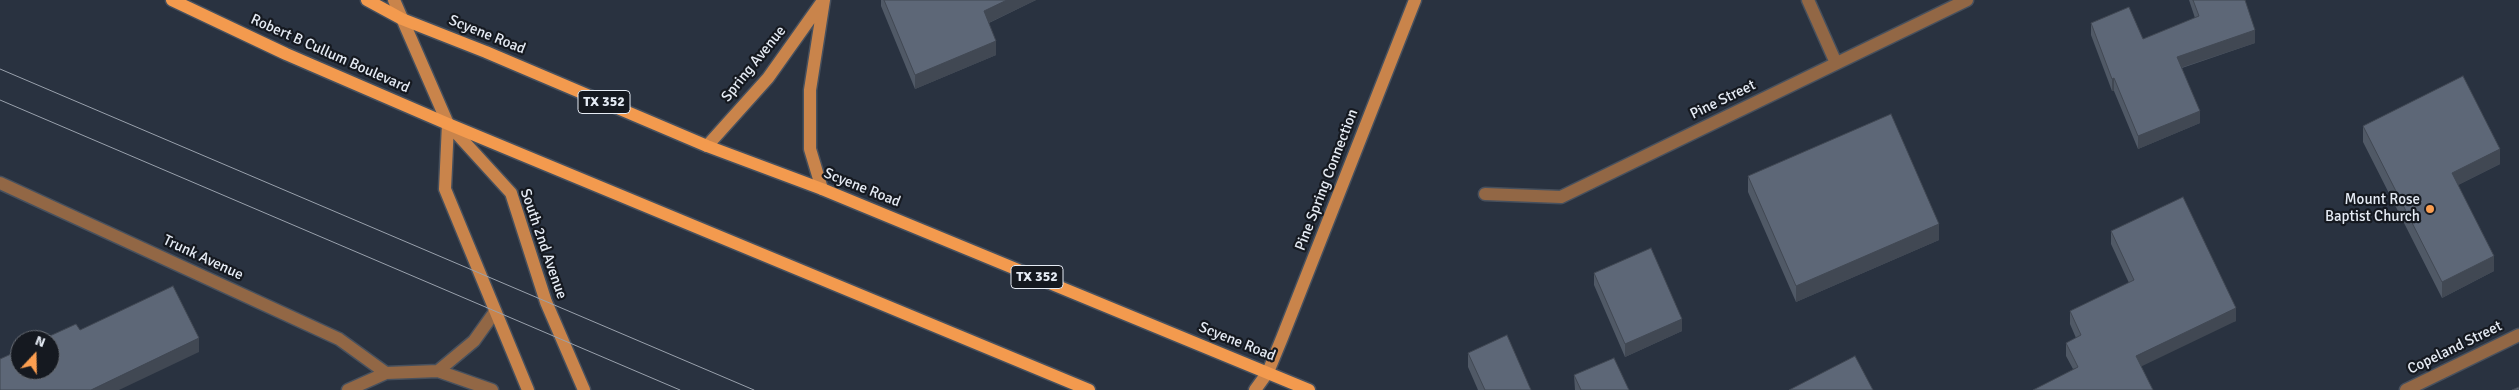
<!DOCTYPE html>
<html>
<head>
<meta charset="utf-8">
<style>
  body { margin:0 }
  #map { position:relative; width:2519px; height:390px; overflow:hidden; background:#293240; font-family:Signika,sans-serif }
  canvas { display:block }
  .north { position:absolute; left:10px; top:330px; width:50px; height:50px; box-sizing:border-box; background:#151920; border:1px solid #686d75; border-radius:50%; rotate:21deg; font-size:14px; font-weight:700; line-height:20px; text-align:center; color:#e5ebf4 }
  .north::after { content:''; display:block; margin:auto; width:18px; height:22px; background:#fb9e50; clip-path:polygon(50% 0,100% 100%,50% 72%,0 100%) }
</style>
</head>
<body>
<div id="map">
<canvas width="2519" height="390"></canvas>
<div class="north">N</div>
</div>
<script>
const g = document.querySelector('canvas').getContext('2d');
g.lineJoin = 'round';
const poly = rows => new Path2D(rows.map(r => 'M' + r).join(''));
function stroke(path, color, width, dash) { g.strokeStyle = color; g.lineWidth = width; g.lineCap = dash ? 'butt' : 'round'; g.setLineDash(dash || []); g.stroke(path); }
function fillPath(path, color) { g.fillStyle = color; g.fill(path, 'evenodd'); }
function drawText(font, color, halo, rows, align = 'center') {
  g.font = font + ' Signika,sans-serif'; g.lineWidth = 4.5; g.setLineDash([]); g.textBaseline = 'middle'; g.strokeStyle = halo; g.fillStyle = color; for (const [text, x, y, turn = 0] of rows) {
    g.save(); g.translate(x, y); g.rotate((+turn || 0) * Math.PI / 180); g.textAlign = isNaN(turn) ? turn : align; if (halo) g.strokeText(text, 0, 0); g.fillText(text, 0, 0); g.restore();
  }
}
const street = poly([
  [1808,0,1836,63],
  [0,183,339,339,386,373],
  [1485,194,1561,197,1967,0],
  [438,371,474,341,494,313],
  [348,390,386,373,438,371,492,390],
  [2406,390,2519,335]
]);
const secondary = poly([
  [394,0,448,124,511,193,546,302,584,390],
  [448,124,445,189,528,390],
  [707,146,768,78,822,2],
  [822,189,810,149,810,90,824,0],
  [1255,390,1268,372,1282,338,1415,0]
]);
const primary = poly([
  [172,0,286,54,448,124,1089,390],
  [367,0,402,19,486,52,707,146,822,189,1309,390]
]);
stroke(street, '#47505d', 15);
stroke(secondary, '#47505d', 15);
stroke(primary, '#47505d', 15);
stroke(street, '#926745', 12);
stroke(secondary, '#c9844b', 12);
stroke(primary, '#f39a4e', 12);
stroke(poly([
  [0,69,754,390],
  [0,100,680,390]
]), '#99a1ac', 1);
fillPath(poly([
  [881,0,1036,0,989,23,996,55,915,89,881,6],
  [2189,0,2245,0,2255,43,2182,68,2200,123,2138,149,2114,91,2112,91,2091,35,2091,23,2143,39,2195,18],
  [2363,126,2500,164,2458,185,2494,271,2442,298,2363,142],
  [1748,176,1939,240,1796,302,1748,192],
  [2111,231,2236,321,2073,369,2066,356,2066,343,2076,338,2070,324,2070,311,2129,283,2111,244],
  [1594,273,1682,331,1625,357,1594,285],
  [1468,353,1531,390,1478,390,1468,367],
  [1574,375,1629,390,1575,390]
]), '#505966');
fillPath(poly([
  [1007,0,1036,0,984,25,984,11],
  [2255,30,2255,43,2177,69,2177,57],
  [996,41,996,55,915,89,915,75],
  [2114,78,2114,91,2112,91,2112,79],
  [2200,111,2200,123,2138,149,2138,136],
  [2500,149,2500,164,2452,188,2452,173],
  [1939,224,1939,240,1796,302,1796,286],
  [2494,256,2494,271,2442,298,2442,282],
  [2236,308,2236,321,2136,369,2136,356],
  [1682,319,1682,331,1625,357,1625,344],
  [199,338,199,352,119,390,91,390]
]), '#414853');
const building = poly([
  [884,0,1007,0,984,11,996,41,915,75,884,0],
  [2193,0,2245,0,2255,30,2177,57,2200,111,2138,136,2114,78,2112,79,2091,23,2129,7,2143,39,2199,16,2193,0],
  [2463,76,2500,149,2452,173,2494,256,2442,282,2363,126,2463,76],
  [1891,114,1939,224,1796,286,1748,176,1891,114],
  [2183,197,2236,308,2136,356,2153,390,2033,390,2078,367,2066,343,2081,335,2070,311,2134,280,2111,231,2183,197],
  [1651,248,1682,319,1625,344,1594,273,1651,248],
  [173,286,199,338,91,390,0,390,0,359,20,350,20,370,50,370,50,340,41,340,76,324,80,330,173,286],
  [1507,335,1531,390,1485,390,1468,353,1507,335],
  [1855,356,1873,390,1789,390,1855,356],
  [1614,358,1629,390,1581,390,1574,375,1614,358],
  [2519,387,2519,390,2512,390,2519,387]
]);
fillPath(building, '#5d6777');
stroke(building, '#414853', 1);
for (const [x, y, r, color] of [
  [2430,209,5,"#fb9e50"]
]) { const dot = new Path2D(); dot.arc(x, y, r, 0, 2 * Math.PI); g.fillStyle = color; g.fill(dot); stroke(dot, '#151920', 2); }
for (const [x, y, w] of [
  [604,102,52],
  [1037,277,52]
]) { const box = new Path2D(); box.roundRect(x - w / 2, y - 11.5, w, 23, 4); g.fillStyle = '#151920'; g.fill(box); stroke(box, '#e5ebf4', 1); }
drawText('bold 14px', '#e5ebf4', null, [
  ["TX 352",604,102],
  ["TX 352",1037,277]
]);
drawText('15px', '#e5ebf4', '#151920', [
  ["Scyene Road",487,35,22],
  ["Robert B Cullum Boulevard",330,54,24],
  ["Spring Avenue",754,64,-51],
  ["Pine Street",1723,100,-26],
  ["Pine Spring Connection",1327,180,-69],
  ["Scyene Road",862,188,22],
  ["South 2nd Avenue",543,244,71],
  ["Trunk Avenue",203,258,25],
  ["Scyene Road",1237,342,22],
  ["Copeland Street",2455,348,-26]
]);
drawText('15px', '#e5ebf4', '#151920', [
  ["Mount Rose",2420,200],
  ["Baptist Church",2420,217]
], 'right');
</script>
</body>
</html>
